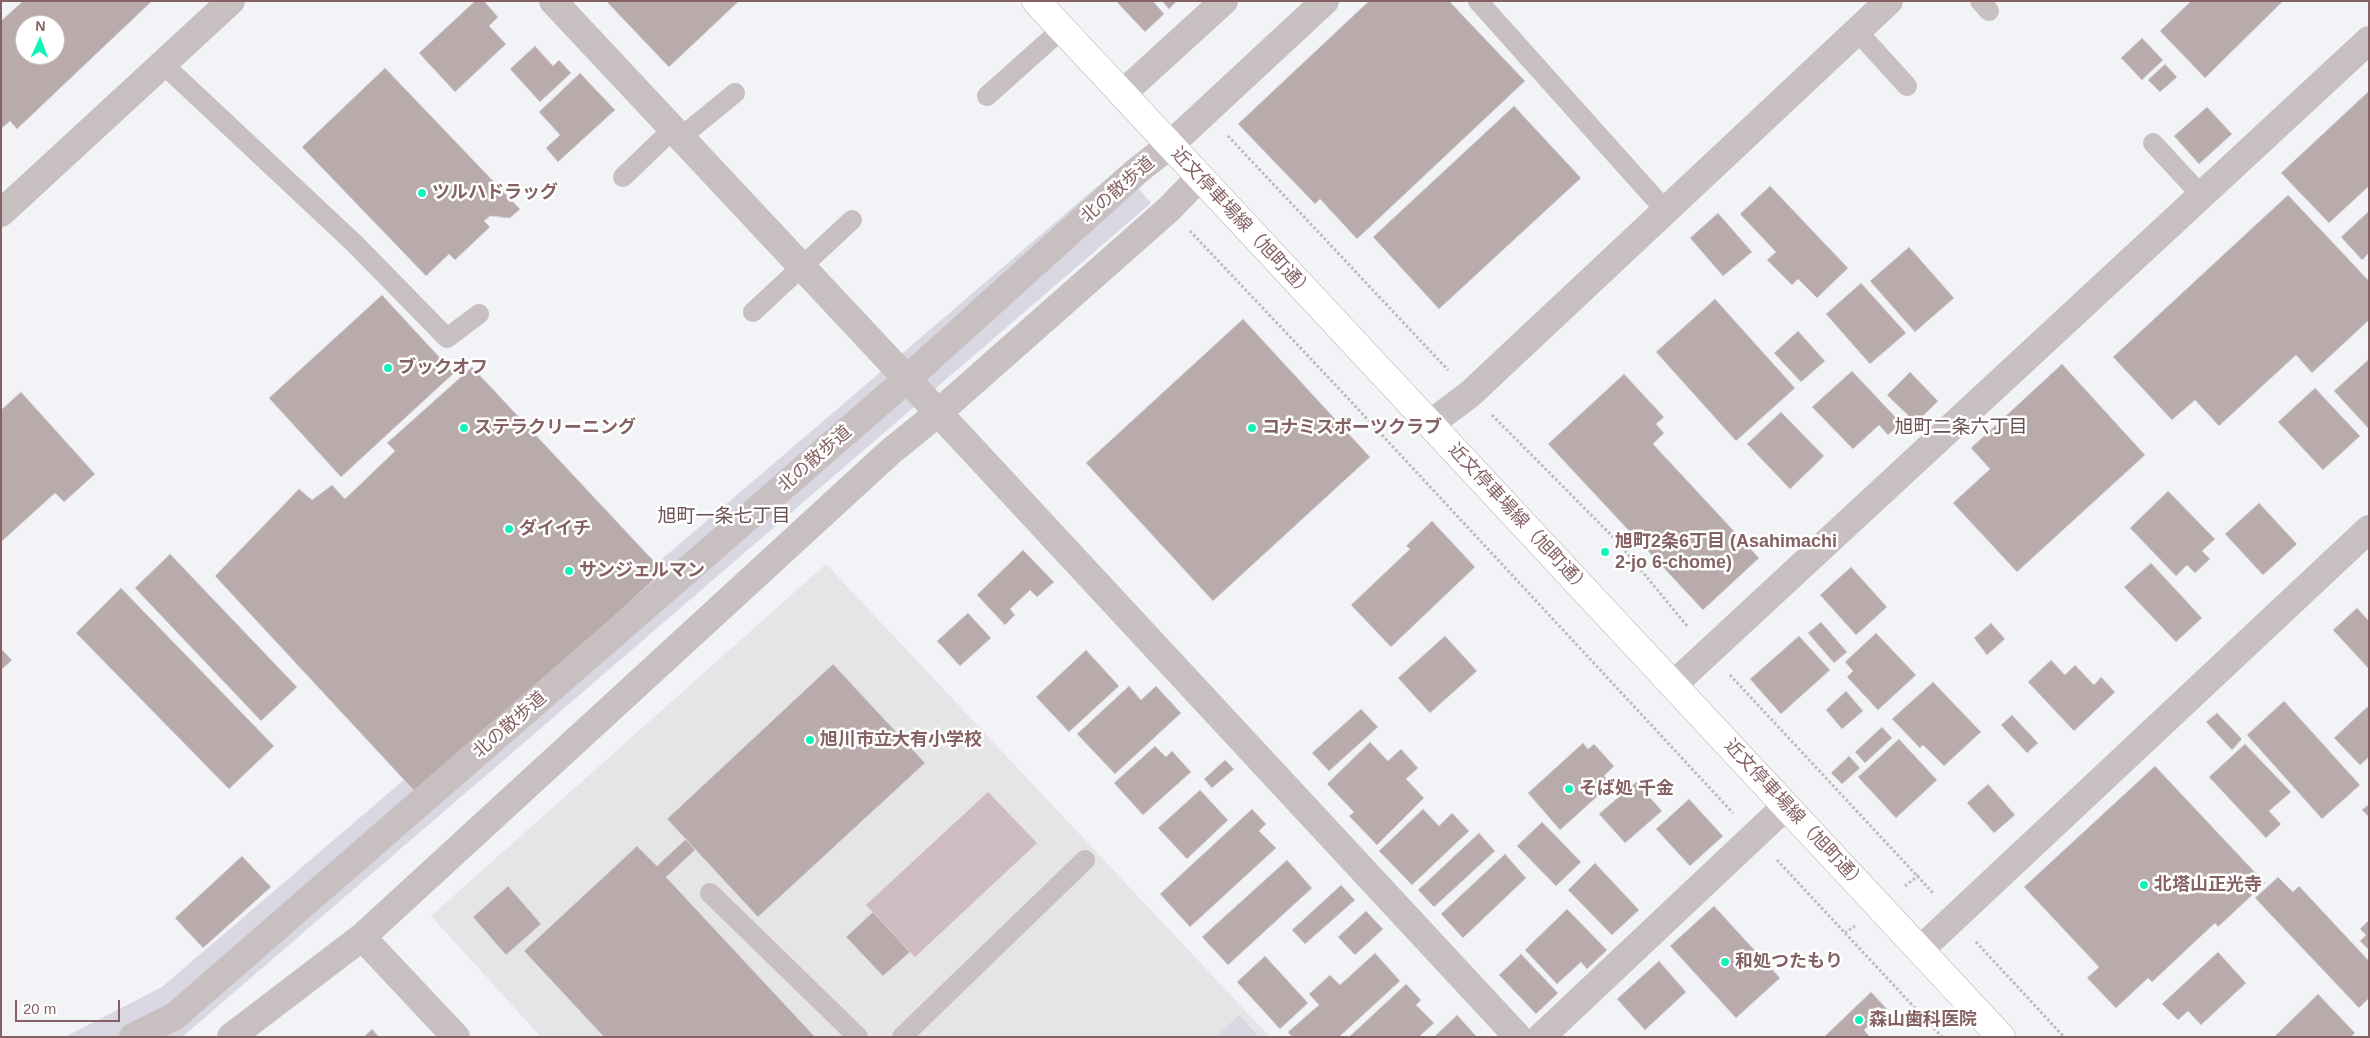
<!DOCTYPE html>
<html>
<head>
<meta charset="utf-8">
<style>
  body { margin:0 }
  #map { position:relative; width:2370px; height:1038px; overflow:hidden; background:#f1f3f6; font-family:Helvetica,sans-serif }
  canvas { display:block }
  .frame { position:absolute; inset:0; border:2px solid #856163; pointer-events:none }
  .north { position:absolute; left:15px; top:15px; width:50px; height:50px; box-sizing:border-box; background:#fff; border:1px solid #cec0c1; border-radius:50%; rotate:2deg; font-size:14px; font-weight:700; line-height:20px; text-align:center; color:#856163 }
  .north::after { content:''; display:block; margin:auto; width:18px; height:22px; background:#13f4bb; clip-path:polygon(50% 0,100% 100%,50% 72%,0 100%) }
  .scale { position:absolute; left:15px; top:1000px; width:105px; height:22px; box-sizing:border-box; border:2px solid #856163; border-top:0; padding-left:6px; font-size:15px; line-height:18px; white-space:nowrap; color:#856163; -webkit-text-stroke:4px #fff; paint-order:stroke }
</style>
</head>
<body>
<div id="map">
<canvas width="2370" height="1038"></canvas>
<div class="frame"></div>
<div class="north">N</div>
<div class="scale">20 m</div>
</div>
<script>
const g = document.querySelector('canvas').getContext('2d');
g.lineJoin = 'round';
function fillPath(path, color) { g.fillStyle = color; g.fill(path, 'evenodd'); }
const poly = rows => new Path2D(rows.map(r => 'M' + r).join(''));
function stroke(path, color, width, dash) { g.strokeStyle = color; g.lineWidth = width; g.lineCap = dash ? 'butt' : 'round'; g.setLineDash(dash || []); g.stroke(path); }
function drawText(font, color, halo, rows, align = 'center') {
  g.font = font + ' Helvetica,"Noto Sans JP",sans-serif'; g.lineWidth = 5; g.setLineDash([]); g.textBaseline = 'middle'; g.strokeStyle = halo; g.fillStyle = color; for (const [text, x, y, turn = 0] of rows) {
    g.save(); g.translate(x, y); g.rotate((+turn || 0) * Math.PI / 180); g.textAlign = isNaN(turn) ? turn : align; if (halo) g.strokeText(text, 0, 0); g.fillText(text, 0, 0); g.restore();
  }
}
fillPath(poly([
  [826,564,1270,1037,541,1037,431,916]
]), '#e5e4e6');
fillPath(poly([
  [1120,167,1151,203,182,1037,65,1037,162,987],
  [1239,1015,1259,1037,1216,1037]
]), '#d8d7e2');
fillPath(poly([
  [988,792,1037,843,915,957,866,905]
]), '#cebcc0');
const building = poly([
  [23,1,152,1,17,129,10,121,1,129,1,21,23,1],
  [25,25,55,25,55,55,25,55,25,25],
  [475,1,484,1,498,17,489,26,506,44,455,92,419,53,475,1],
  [606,1,739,1,669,67,606,1],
  [1116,1,1153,1,1164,14,1145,32,1116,1],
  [1162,1,1177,1,1169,9,1162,1],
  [1369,1,1449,1,1525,81,1357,239,1320,199,1315,204,1238,124,1369,1],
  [2191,1,2283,1,2205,78,2160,31,2191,1],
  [2142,38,2163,60,2142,80,2121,58,2142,38],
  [535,46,553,66,559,60,571,73,540,102,510,69,535,46],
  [2165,64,2177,77,2160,92,2148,80,2165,64],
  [385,68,520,209,510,218,490,216,484,221,490,227,455,260,449,254,426,276,302,147,385,68],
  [580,73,615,110,558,162,546,148,560,135,539,112,580,73],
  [2369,91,2369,186,2329,223,2281,173,2369,91],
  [1514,106,1581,178,1439,309,1373,237,1514,106],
  [2207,107,2232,134,2199,164,2174,136,2207,107],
  [1770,186,1848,268,1817,298,1798,279,1792,285,1767,260,1776,252,1740,214,1770,186],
  [2288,195,2369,281,2369,320,2312,373,2296,355,2219,426,2195,400,2172,420,2113,357,2288,195],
  [2369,211,2369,253,2362,260,2341,237,2369,211],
  [1718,213,1752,252,1723,276,1690,238,1718,213],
  [1909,247,1954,298,1915,332,1870,281,1909,247],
  [1861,283,1906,333,1870,364,1826,314,1861,283],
  [382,295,454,373,341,477,269,398,382,295],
  [1715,299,1795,388,1736,441,1656,352,1715,299],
  [1243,319,1370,457,1213,601,1086,463,1243,319],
  [1798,331,1825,361,1801,382,1774,353,1798,331],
  [2369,359,2369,429,2334,391,2369,359],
  [2062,364,2145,455,2017,572,1953,503,1990,469,1971,448,2062,364],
  [472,367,663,571,420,797,215,576,299,489,312,500,332,485,345,499,395,451,387,443,472,367],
  [1852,371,1901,423,1888,435,1879,425,1853,449,1812,407,1852,371],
  [1910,372,1938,401,1916,423,1887,395,1910,372],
  [1624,374,1664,417,1656,424,1664,433,1653,444,1759,558,1703,610,1548,444,1624,374],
  [2315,388,2360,436,2323,470,2278,422,2315,388],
  [21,392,95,474,64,502,55,493,1,542,1,410,21,392],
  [1781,412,1824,456,1790,489,1747,444,1781,412],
  [2168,491,2215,539,2202,551,2210,559,2195,573,2187,565,2176,576,2130,528,2168,491],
  [2259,503,2297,544,2263,575,2225,534,2259,503],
  [1432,521,1475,567,1391,647,1351,605,1410,549,1406,546,1432,521],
  [1023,550,1054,582,1037,597,1030,590,1010,609,1015,615,1005,625,977,595,1023,550],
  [170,554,297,687,261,721,135,588,170,554],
  [2151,563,2202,618,2176,642,2124,587,2151,563],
  [1851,567,1887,607,1856,635,1820,595,1851,567],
  [121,588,274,746,229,789,76,633,121,588],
  [2357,608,2369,621,2369,669,2333,630,2357,608],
  [968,613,991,638,960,666,937,641,968,613],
  [1821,622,1847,652,1834,663,1808,633,1821,622],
  [1991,623,2005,639,1987,655,1974,638,1991,623],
  [1876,633,1916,675,1878,710,1847,677,1853,671,1845,662,1876,633],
  [1445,636,1477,671,1430,713,1398,678,1445,636],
  [1799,636,1830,670,1781,714,1750,679,1799,636],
  [1,649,12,660,1,670,1,649],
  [1086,650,1119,686,1069,732,1036,697,1086,650],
  [2051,660,2065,675,2075,665,2094,685,2101,677,2115,692,2074,731,2028,682,2051,660],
  [833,664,925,763,758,917,667,819,833,664],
  [1933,682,1981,732,1944,766,1923,745,1920,748,1892,719,1933,682],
  [1129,686,1141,700,1156,686,1181,713,1115,774,1077,734,1129,686],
  [1846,691,1863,711,1842,729,1826,710,1846,691],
  [2284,701,2360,785,2322,819,2247,735,2284,701],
  [2367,707,2369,709,2369,757,2360,765,2334,738,2367,707],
  [1361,709,1378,727,1329,771,1312,753,1361,709],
  [2217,713,2242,739,2232,750,2206,722,2217,713],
  [2012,715,2038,743,2027,753,2001,725,2012,715],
  [1882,727,1892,738,1865,763,1855,752,1882,727],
  [1899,739,1937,780,1896,818,1858,777,1899,739],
  [1370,742,1388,761,1401,749,1418,768,1406,779,1424,798,1377,845,1349,816,1354,812,1327,784,1370,742],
  [1583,743,1588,749,1594,744,1614,766,1604,776,1611,784,1560,830,1528,793,1583,743],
  [2245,744,2291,792,2269,811,2281,824,2266,838,2209,777,2245,744],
  [1155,746,1166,757,1172,751,1191,772,1143,815,1114,783,1155,746],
  [1849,756,1860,768,1842,784,1831,773,1849,756],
  [1225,760,1234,769,1212,788,1204,779,1225,760],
  [2155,766,2265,883,2218,927,2215,923,2152,982,2148,978,2116,1008,2087,978,2099,967,2024,887,2155,766],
  [1636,782,1662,811,1625,843,1599,814,1636,782],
  [1988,784,2015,815,1994,833,1967,803,1988,784],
  [1200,790,1228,820,1187,859,1158,828,1200,790],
  [1689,799,1723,836,1690,866,1656,829,1689,799],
  [2369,804,2369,817,2362,810,2369,804],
  [1252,809,1266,824,1259,831,1276,848,1190,927,1160,894,1252,809],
  [1423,809,1439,826,1452,813,1469,831,1412,885,1379,851,1423,809],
  [1542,822,1581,862,1556,886,1517,846,1542,822],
  [1479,833,1495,851,1434,907,1418,890,1479,833],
  [686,839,695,850,666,877,815,1037,604,1037,524,951,637,846,657,866,686,839],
  [1505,854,1526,878,1463,938,1441,914,1505,854],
  [242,856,271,887,203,948,175,918,242,856],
  [1287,860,1312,888,1228,965,1202,937,1287,860],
  [1595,863,1639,910,1612,935,1568,890,1595,863],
  [2278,877,2293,892,2299,886,2369,961,2369,998,2359,1008,2255,898,2278,877],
  [1341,885,1355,900,1305,944,1292,930,1341,885],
  [508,886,541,924,506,955,473,917,508,886],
  [1714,906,1780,978,1736,1018,1670,946,1714,906],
  [1567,909,1607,950,1587,969,1581,962,1557,984,1525,950,1567,909],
  [1366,911,1383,929,1355,955,1338,937,1366,911],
  [873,912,910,952,883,976,846,937,873,912],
  [2369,920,2369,950,2360,941,2366,935,2360,929,2369,920],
  [2218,952,2246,983,2201,1025,2188,1011,2178,1020,2162,1004,2218,952],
  [1375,953,1400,981,1339,1037,1292,1037,1288,1032,1319,1005,1309,994,1330,975,1340,985,1375,953],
  [1521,954,1558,993,1536,1014,1499,975,1521,954],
  [1265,956,1308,1003,1280,1029,1237,982,1265,956],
  [1659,961,1686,992,1645,1030,1617,999,1659,961],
  [1406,984,1421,1000,1416,1005,1434,1023,1419,1037,1349,1037,1406,984],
  [1871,992,1887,1009,1864,1030,1870,1037,1824,1037,1871,992],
  [2318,994,2355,1033,2351,1037,2274,1037,2318,994],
  [1457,1015,1477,1037,1434,1037,1457,1015],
  [372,1029,379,1037,364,1037,372,1029]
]);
fillPath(building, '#b9aaac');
stroke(building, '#d4d5d7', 1);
const secondary = poly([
  [1036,1,2001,1037]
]);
stroke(secondary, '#bdb1b2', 29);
stroke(poly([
  [1228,136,1448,370],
  [1190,231,1343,393,1733,813],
  [1492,415,1617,541,1688,627],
  [1730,675,1934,894],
  [1777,860,1942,1037],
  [1905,886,1919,875],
  [1845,933,1855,926],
  [1976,942,2064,1037]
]), '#bfb9ba', 3, [2.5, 2.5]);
stroke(poly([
  [1478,1,1666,211],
  [1980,1,1989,11],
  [1857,31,1907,86],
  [163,64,355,244,447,338,479,314],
  [987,96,1062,29],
  [681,137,735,93],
  [2153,143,2201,195],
  [623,177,673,129],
  [753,312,852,220],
  [710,893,858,1037],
  [902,1037,1085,860]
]), '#c8bfc0', 20);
stroke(poly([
  [553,1,907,379,1518,1037],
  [1122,94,1224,1],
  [1,213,231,1],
  [1430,424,1470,394,1889,1],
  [1673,685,2369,40],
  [362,937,456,1037],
  [1920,950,2369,529],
  [133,1037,175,1016,907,379,1137,171,1170,145,1325,1],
  [231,1037,362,937,890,452,938,413,1169,209,1200,177],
  [1541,1037,1786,806]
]), '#c8bfc0', 28);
stroke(secondary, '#fff', 28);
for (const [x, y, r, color] of [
  [422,193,5,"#13f4bb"],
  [388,368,5,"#13f4bb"],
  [464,428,5,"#13f4bb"],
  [1252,428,5,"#13f4bb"],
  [509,529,5,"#13f4bb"],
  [1605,552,5,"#13f4bb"],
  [569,571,5,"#13f4bb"],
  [810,740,5,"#13f4bb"],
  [1569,789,5,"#13f4bb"],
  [2144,885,5,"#13f4bb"],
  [1725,962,5,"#13f4bb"],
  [1859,1020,5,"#13f4bb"]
]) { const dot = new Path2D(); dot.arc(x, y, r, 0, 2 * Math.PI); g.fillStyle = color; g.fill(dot); stroke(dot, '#fff', 2); }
drawText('18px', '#856163', '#fff', [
  ["北の散歩道",1118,190,-41],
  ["近文停車場線（旭町通）",1242,223,47],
  ["北の散歩道",815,459,-41],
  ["近文停車場線（旭町通）",1519,519,47],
  ["北の散歩道",510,725,-41],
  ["近文停車場線（旭町通）",1795,815,47]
]);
drawText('bold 18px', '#856163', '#fff', [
  ["ツルハドラッグ",432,193],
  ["ブックオフ",398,368],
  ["ステラクリーニング",474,428],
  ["コナミスポーツクラブ",1262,428],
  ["ダイイチ",519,529],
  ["旭町2条6丁目 (Asahimachi",1615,542],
  ["2-jo 6-chome)",1615,563],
  ["サンジェルマン",579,571],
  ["旭川市立大有小学校",820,740],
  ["そば処 千金",1579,789],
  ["北塔山正光寺",2154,885],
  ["和処つたもり",1735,962],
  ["森山歯科医院",1869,1020]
], 'left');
drawText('19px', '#6a5051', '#fff', [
  ["旭町二条六丁目",1961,428],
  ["旭町一条七丁目",724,517]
]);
</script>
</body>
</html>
